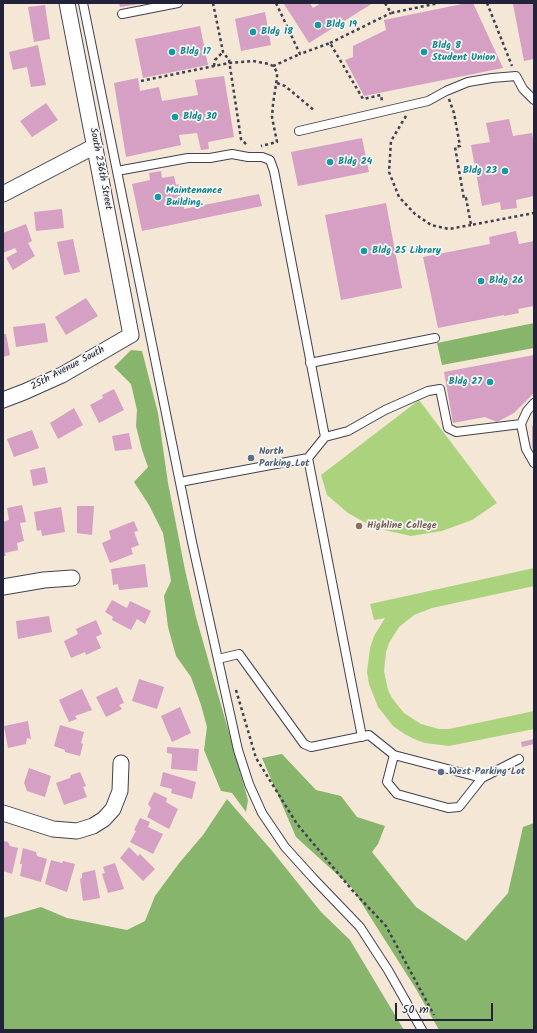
<!DOCTYPE html>
<html>
<head>
<meta charset="utf-8">
<style>
  body { margin:0 }
  #map { position:relative; width:537px; height:1033px; overflow:hidden; background:#f4e7d5; font-family:Kalam,sans-serif }
  canvas { display:block }
  .frame { position:absolute; inset:0; border:4px solid #22223b; pointer-events:none }
  .scale { position:absolute; left:395px; top:1003px; width:98px; height:18px; box-sizing:border-box; border:2px solid #22223b; border-top:0; padding-left:5px; font-size:12px; line-height:14px; white-space:nowrap; color:#22223b; -webkit-text-stroke:3px #f6f6f2; paint-order:stroke }
</style>
</head>
<body>
<div id="map">
<canvas width="537" height="1033"></canvas>
<div class="frame"></div>
<div class="scale">50 m</div>
</div>
<script>
const g = document.querySelector('canvas').getContext('2d');
g.lineJoin = 'round';
function fillPath(path, color) { g.fillStyle = color; g.fill(path, 'evenodd'); }
const poly = rows => new Path2D(rows.map(r => 'M' + r).join(''));
function stroke(path, color, width, dash) { g.strokeStyle = color; g.lineWidth = width; g.lineCap = dash ? 'butt' : 'round'; g.setLineDash(dash || []); g.stroke(path); }
function drawText(font, color, halo, rows, align = 'center') {
  g.font = font + ' Kalam,sans-serif'; g.lineWidth = 3.5; g.setLineDash([]); g.textBaseline = 'middle'; g.strokeStyle = halo; g.fillStyle = color; for (const [text, x, y, turn = 0] of rows) {
    g.save(); g.translate(x, y); g.rotate((+turn || 0) * Math.PI / 180); g.textAlign = isNaN(turn) ? turn : align; if (halo) g.strokeText(text, 0, 0); g.fillText(text, 0, 0); g.restore();
  }
}
fillPath(poly([
  [419,400,497,503,472,520,442,531,411,536,375,528,348,513,327,495,321,475],
  [534,568,534,586,432,608,414,615,399,627,389,643,386,652,384,671,388,690,392,698,404,713,421,724,439,729,449,729,534,711,534,729,449,746,425,743,414,739,403,733,393,726,378,707,369,684,367,672,370,648,374,636,385,618,374,620,370,604]
]), '#abd37d');
fillPath(poly([
  [534,323,534,348,442,365,437,343],
  [131,350,142,351,158,413,168,483,185,570,196,617,248,800,246,812,232,793,221,791,204,750,207,727,201,705,191,677,176,656,168,627,164,596,171,581,163,533,149,505,134,482,148,467,142,450,136,426,137,410,131,384,114,367],
  [282,754,316,790,341,796,357,817,385,826,378,844,372,852,416,907,466,941,508,893,523,827,534,823,534,1030,439,1030,416,989,352,888,296,837,262,758],
  [227,799,273,852,321,912,350,940,404,1030,3,1030,3,918,41,907,67,918,127,930,145,921,155,896,180,862,203,835]
]), '#88b56c');
fillPath(poly([
  [119,3,138,3,139,4,120,7],
  [285,3,310,3,313,8,321,3,373,3,309,43,284,4],
  [467,3,473,3,503,68,364,96,345,60,353,57,353,46,386,30,384,20],
  [515,3,534,3,534,59,524,61,513,4],
  [45,5,50,39,34,42,28,7],
  [265,12,271,45,241,51,235,19],
  [200,26,208,65,143,78,135,39],
  [38,45,46,85,31,87,27,67,13,70,9,52],
  [224,76,234,137,208,142,209,149,201,150,197,133,179,135,181,145,126,157,114,83,138,78,140,91,159,87,162,101,198,95,195,80],
  [46,103,58,120,32,137,20,121],
  [509,119,513,136,532,133,534,145,534,196,516,200,517,208,501,210,500,202,482,206,471,145,490,142,486,123],
  [362,138,369,172,298,186,291,152],
  [161,171,162,178,174,176,176,185,179,184,184,209,259,194,262,206,142,231,132,184,150,180,149,173],
  [386,203,402,288,341,300,325,215],
  [62,209,64,228,36,231,34,212],
  [26,224,32,241,28,243,35,256,13,270,6,258,17,252,15,248,3,253,3,233],
  [516,231,519,244,534,241,534,306,518,309,519,313,504,316,504,315,438,328,423,257,490,244,489,237],
  [73,239,80,272,64,275,57,242],
  [86,298,98,316,66,335,55,317],
  [45,323,48,342,16,347,13,327],
  [3,334,6,334,10,355,3,357],
  [534,355,534,393,514,413,497,422,485,417,453,423,444,372],
  [114,389,124,410,99,423,90,405,103,398,102,395],
  [74,408,83,425,58,439,50,423],
  [534,422,534,451,532,447,532,427],
  [32,430,39,448,14,457,7,439],
  [129,433,132,449,115,451,112,436],
  [45,467,48,483,33,486,30,470],
  [22,505,26,522,20,523,24,541,17,543,18,550,5,553,6,556,3,556,3,522,9,520,7,508],
  [77,506,94,506,92,535,77,533],
  [61,507,65,532,42,536,41,530,37,531,34,512],
  [134,521,138,531,134,532,139,545,131,548,133,554,110,563,102,543,111,539,109,531],
  [145,564,148,587,119,590,118,584,113,585,111,569],
  [112,600,127,608,130,601,151,611,145,624,137,619,131,630,112,620,113,617,105,612],
  [49,616,52,632,18,639,16,621],
  [96,620,102,634,96,637,101,648,86,655,85,652,71,658,64,641,78,634,76,629],
  [139,679,164,687,157,709,132,701],
  [117,687,124,703,119,705,122,709,106,717,96,697],
  [82,689,92,710,75,716,77,719,69,722,59,700],
  [180,707,191,733,172,742,161,716],
  [28,721,31,739,27,738,26,744,8,748,4,726],
  [60,725,84,732,81,743,83,744,80,756,65,752,65,750,54,746],
  [534,739,534,744,522,747,521,742],
  [167,747,199,749,197,771,171,769,172,754,167,753],
  [29,768,51,776,45,797,27,791,24,783],
  [80,772,86,786,83,787,87,797,64,805,56,783,70,778,71,775],
  [163,772,196,782,192,799,171,793,172,789,160,786],
  [154,792,167,798,166,802,178,809,169,829,147,817,151,808,148,804],
  [140,818,150,822,148,827,163,834,153,854,130,842,136,831,134,830],
  [3,841,8,842,10,846,18,848,12,874,3,871],
  [129,847,138,856,140,854,155,869,143,881,120,858],
  [23,848,36,852,37,856,47,859,41,882,20,876,22,864,20,864],
  [51,860,62,863,63,861,75,864,67,892,45,884],
  [115,863,124,889,108,893,102,874,105,873,103,867],
  [95,870,100,898,83,901,80,879,82,878,82,873]
]), '#d5a0c3');
const lane = poly([
  [83,3,192,542,238,750,249,784,262,813,285,847,313,878,360,927,388,970,422,1030],
  [122,14,178,3],
  [299,131,428,101,446,91,468,82,492,78,516,76,523,89,534,100],
  [117,171,188,158,210,158,232,154,248,157,262,157,270,160,274,171,325,437],
  [310,363,435,338],
  [521,424,526,449,534,463],
  [308,458,362,737],
  [180,482,308,458,325,437,348,431,385,410,428,391,440,389,448,428,456,432,521,424,527,411,534,403],
  [218,659,239,654,304,744,311,747,369,735,394,755,482,778,519,759],
  [394,755,387,782,397,794,448,808,459,807,482,778]
]);
const street = poly([
  [3,194,95,146],
  [3,400,24,392,62,375,131,335,67,3],
  [3,587,44,580,72,578],
  [3,813,53,829,77,831,93,826,104,819,113,809,120,791,121,763]
]);
stroke(lane, '#424052', 10);
stroke(street, '#424052', 17);
stroke(poly([
  [213,3,223,52,229,60,241,139,248,146],
  [276,3,300,54,330,43,363,99,381,95,382,101],
  [385,3,391,13,439,3],
  [487,3,512,66],
  [330,43,391,13],
  [214,66,215,60,223,52],
  [273,66,300,54],
  [141,81,229,63,253,61,269,64,273,66,277,72,277,78,273,104,272,117,277,142,261,146],
  [277,83,285,86,315,111],
  [449,99,454,113,460,146,455,147,464,199,466,198,471,225,534,213],
  [406,116,391,141,389,172,399,197,415,214,431,225,449,229,471,225],
  [236,690,256,758,297,824,352,890,386,926,434,1015]
]), '#424052', 2.5, [3, 3]);
stroke(lane, '#fff', 8);
stroke(street, '#fff', 15);
for (const [x, y, r, color] of [
  [318,25,4,"#0f9aa8"],
  [253,32,4,"#0f9aa8"],
  [172,52,4,"#0f9aa8"],
  [424,52,4,"#0f9aa8"],
  [175,117,4,"#0f9aa8"],
  [330,162,4,"#0f9aa8"],
  [505,171,4,"#0f9aa8"],
  [158,197,4,"#0f9aa8"],
  [364,251,4,"#0f9aa8"],
  [481,281,4,"#0f9aa8"],
  [490,382,4,"#0f9aa8"],
  [251,458,4,"#5c6f8a"],
  [359,526,4,"#8d6e63"],
  [441,772,4,"#5c6f8a"]
]) { const dot = new Path2D(); dot.arc(x, y, r, 0, 2 * Math.PI); g.fillStyle = color; g.fill(dot); stroke(dot, '#f6f6f2', 1.5); }
drawText('bold 10px', '#0d838f', '#f6f6f2', [
  ["Bldg 19",326,25],
  ["Bldg 18",261,32],
  ["Bldg 8",432,46],
  ["Student Union",432,58],
  ["Bldg 17",180,52],
  ["Bldg 30",183,117],
  ["Bldg 24",338,162],
  ["Bldg 23",497,171,"right"],
  ["Maintenance",166,191],
  ["Building.",166,203],
  ["Bldg 25 Library",372,251],
  ["Bldg 26",489,281],
  ["Bldg 27",482,382,"right"]
], 'left');
drawText('10px', '#22223b', '#f6f6f2', [
  ["South 236th Street",100,169,79],
  ["25th Avenue South",68,369,-28]
]);
drawText('bold 10px', '#4e5e75', '#f6f6f2', [
  ["North",259,452],
  ["Parking Lot",259,464],
  ["West Parking Lot",449,772]
], 'left');
drawText('bold 10px', '#785e54', '#f6f6f2', [
  ["Highline College",367,526]
], 'left');
</script>
</body>
</html>
